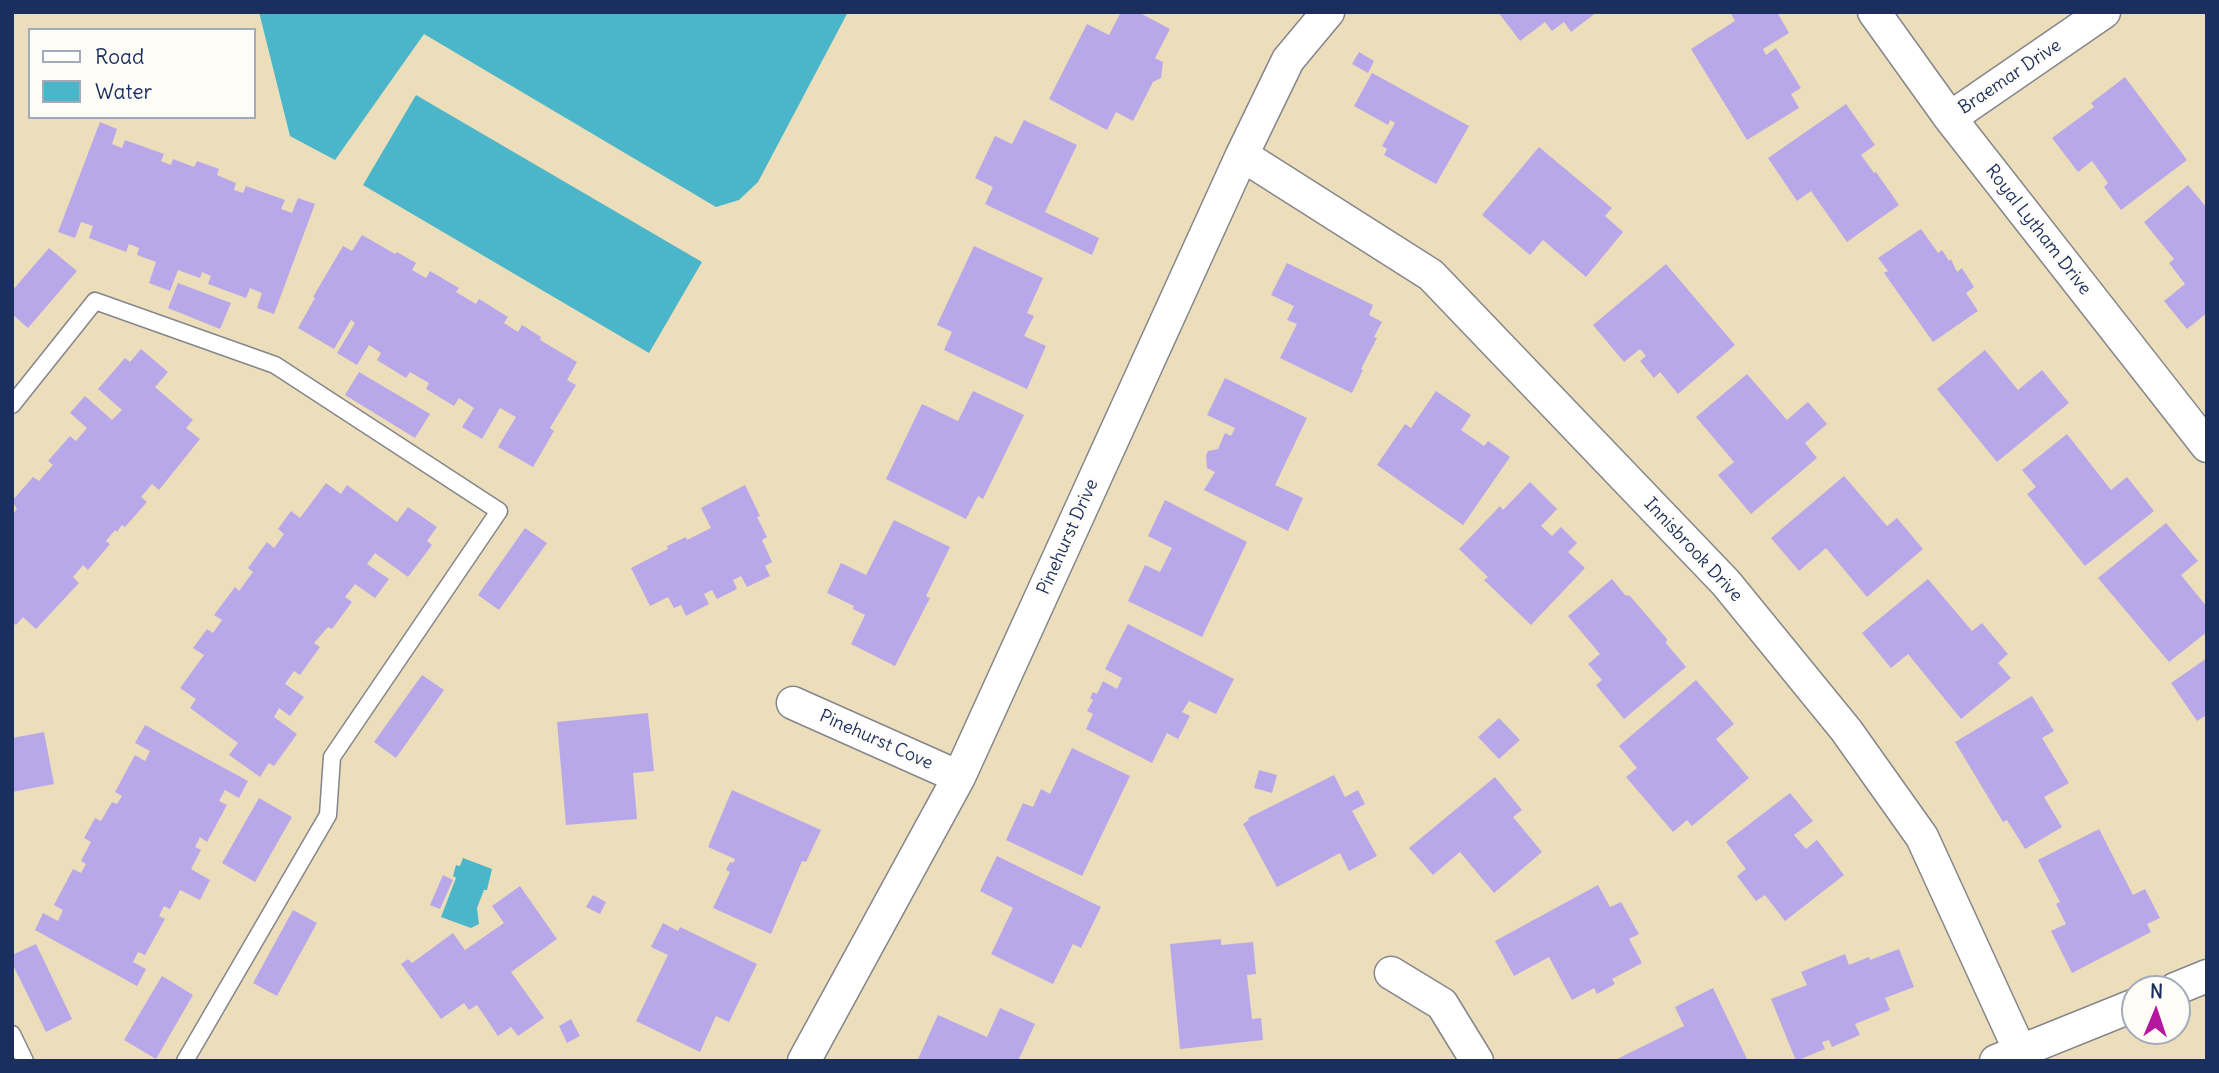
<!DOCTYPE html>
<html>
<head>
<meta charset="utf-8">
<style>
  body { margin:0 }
  #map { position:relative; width:2219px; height:1073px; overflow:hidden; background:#ecdeba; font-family:Delius,sans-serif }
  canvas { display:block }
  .frame { position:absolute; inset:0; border:14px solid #1b2f5e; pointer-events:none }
  .legend { position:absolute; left:28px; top:28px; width:228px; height:91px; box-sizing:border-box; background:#fdfcf7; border:2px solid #a3aaba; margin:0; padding:9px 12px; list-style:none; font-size:21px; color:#1b2f5e }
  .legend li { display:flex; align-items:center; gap:14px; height:35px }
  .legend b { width:35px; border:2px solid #a3aaba }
  .north { position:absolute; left:2121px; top:975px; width:70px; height:70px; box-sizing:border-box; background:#fdfcf7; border:2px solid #a3aaba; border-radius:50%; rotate:2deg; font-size:19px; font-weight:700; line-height:28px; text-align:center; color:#1b2f5e }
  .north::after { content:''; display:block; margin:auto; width:24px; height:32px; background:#b5179e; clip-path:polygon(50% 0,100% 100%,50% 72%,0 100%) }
</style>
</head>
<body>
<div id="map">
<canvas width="2219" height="1073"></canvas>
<div class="frame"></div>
<ul class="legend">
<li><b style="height:9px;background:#fff"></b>Road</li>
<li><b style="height:19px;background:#4bb6c9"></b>Water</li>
</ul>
<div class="north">N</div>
</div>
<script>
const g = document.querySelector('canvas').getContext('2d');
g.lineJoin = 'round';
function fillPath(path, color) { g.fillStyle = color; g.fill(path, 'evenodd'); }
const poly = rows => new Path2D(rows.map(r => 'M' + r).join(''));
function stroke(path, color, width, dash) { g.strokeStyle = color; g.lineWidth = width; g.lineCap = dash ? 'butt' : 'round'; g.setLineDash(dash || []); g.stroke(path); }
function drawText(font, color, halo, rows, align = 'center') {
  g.font = font + ' Delius,sans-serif'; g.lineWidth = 5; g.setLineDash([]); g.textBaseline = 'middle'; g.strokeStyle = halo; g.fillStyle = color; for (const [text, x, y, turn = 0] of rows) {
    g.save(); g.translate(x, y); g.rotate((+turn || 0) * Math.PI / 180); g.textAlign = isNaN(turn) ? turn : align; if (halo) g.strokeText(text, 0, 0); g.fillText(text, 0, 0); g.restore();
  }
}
fillPath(poly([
  [259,12,848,12,758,182,739,200,716,207,424,34,335,160,290,136],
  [416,95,702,262,649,353,363,185],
  [463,858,492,869,487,890,484,890,477,908,479,924,471,928,441,917,456,878,453,876,456,865,460,866]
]), '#4bb6c9');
fillPath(poly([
  [1121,12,1138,12,1170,29,1155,58,1163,62,1161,78,1153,82,1133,121,1116,112,1107,130,1049,99,1087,24,1109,35],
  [1498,12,1597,12,1571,32,1564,22,1552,31,1545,22,1520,41],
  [1730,12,1777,12,1789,33,1763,49,1766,55,1776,48,1801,88,1791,94,1799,108,1747,140,1691,49,1735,21],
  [1359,52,1374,61,1368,73,1352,64],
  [1372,73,1469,126,1436,184,1384,155,1387,149,1382,146,1395,123,1390,120,1388,125,1354,106],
  [2125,77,2187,160,2121,210,2104,187,2108,183,2092,161,2078,172,2052,138,2094,107,2091,103],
  [1846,104,1875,145,1861,155,1874,173,1876,172,1899,205,1847,242,1811,191,1797,201,1768,158],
  [1024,120,1077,145,1045,212,1099,238,1092,255,985,204,993,187,975,178,995,136,1012,144],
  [100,122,117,129,112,144,122,148,125,140,164,154,161,161,171,165,173,159,194,167,197,161,219,169,217,175,236,183,234,190,243,193,246,186,285,200,281,209,292,213,298,198,315,204,274,314,257,308,262,293,250,288,246,298,208,284,211,276,202,272,200,278,178,270,170,291,149,283,156,262,137,255,139,248,129,244,126,252,89,238,93,226,81,222,75,238,58,232],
  [1539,147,1612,208,1605,216,1623,232,1586,277,1543,240,1530,255,1482,215],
  [2188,185,2207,208,2207,313,2187,329,2164,301,2185,284,2169,263,2174,259,2144,222],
  [1921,229,1938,253,1942,250,1949,261,1951,259,1957,272,1962,268,1974,287,1966,293,1978,311,1933,342,1884,273,1888,271,1878,258],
  [362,235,395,254,397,252,416,263,412,270,426,278,430,271,459,288,456,292,476,304,479,299,508,317,504,323,518,332,522,325,541,337,540,340,577,362,567,380,576,385,550,428,554,431,533,467,498,447,516,417,500,408,482,439,462,427,474,408,459,398,454,406,426,389,429,383,410,372,406,378,377,360,381,353,369,345,357,365,337,353,355,323,351,320,334,349,298,328,315,298,313,297,343,246,352,251],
  [974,246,1043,278,1027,313,1034,316,1024,336,1046,346,1027,389,944,350,952,332,937,325],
  [49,248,77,271,28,328,12,314,12,291],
  [1287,263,1373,305,1369,315,1382,322,1374,337,1377,338,1361,369,1363,370,1352,393,1280,358,1297,324,1287,320,1294,306,1271,295],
  [1666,264,1735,345,1678,394,1660,372,1654,378,1640,361,1646,356,1640,349,1624,362,1593,325],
  [178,283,231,303,220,329,168,308],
  [141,349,168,372,155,387,193,420,186,428,200,439,159,490,152,484,141,497,147,502,125,527,122,525,117,532,115,530,106,541,110,544,88,570,83,565,73,577,79,583,36,629,23,617,16,625,12,622,12,515,17,509,12,501,33,477,39,481,53,465,48,461,70,436,76,441,87,428,70,413,85,396,112,420,122,410,98,389,125,358,130,362],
  [1985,350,2018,390,2042,370,2069,403,1997,462,1937,389],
  [359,372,430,414,415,438,345,395],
  [1747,374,1787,420,1808,402,1827,424,1805,443,1817,458,1751,514,1718,475,1734,462,1696,417],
  [1225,378,1307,418,1275,485,1303,498,1288,531,1204,490,1215,472,1207,468,1206,456,1208,451,1218,449,1225,433,1231,436,1235,428,1207,415],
  [973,391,1024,415,983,499,978,496,966,519,886,479,922,404,958,421],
  [1436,391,1471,415,1461,430,1484,446,1488,441,1510,457,1463,525,1377,465,1405,424,1411,428],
  [2067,434,2111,490,2127,477,2154,511,2085,566,2027,494,2036,487,2022,470],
  [1844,476,1887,526,1897,518,1923,549,1867,597,1826,548,1799,571,1771,538],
  [1530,482,1557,509,1541,526,1552,536,1561,527,1577,543,1568,552,1585,568,1531,625,1484,580,1488,577,1459,549,1500,506,1503,510],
  [326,483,341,494,347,485,397,522,408,507,437,527,427,541,432,545,408,577,375,553,367,564,389,579,375,598,355,584,345,597,352,602,332,629,328,627,314,643,320,647,300,675,294,671,285,684,304,697,290,716,279,708,274,717,297,734,274,766,269,763,260,777,229,755,238,743,190,708,196,699,180,688,204,655,193,648,207,629,213,633,222,620,214,615,235,587,239,591,253,572,248,568,267,542,274,548,284,534,278,529,291,511,300,518],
  [745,485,760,516,757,517,767,537,762,540,772,562,765,566,770,576,747,587,741,576,733,580,737,589,717,599,712,590,704,594,709,604,686,616,681,605,674,608,668,597,650,606,631,568,668,549,667,546,686,537,687,540,711,528,701,508],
  [1165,500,1247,542,1202,637,1128,601,1145,565,1160,572,1172,548,1148,536],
  [894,520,950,547,926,596,930,598,895,666,851,644,865,615,853,609,854,606,827,593,841,563,866,575],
  [2166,523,2198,561,2181,575,2207,607,2207,632,2169,662,2098,578],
  [525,528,547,543,499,610,478,595],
  [1612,579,1625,595,1630,596,1667,639,1666,643,1686,667,1624,719,1596,685,1602,680,1588,664,1600,654,1568,616],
  [1928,579,1972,631,1982,623,2008,654,1998,663,2011,678,1961,719,1908,654,1891,668,1862,633],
  [1128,624,1234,679,1216,714,1189,701,1182,712,1190,716,1178,739,1167,733,1152,763,1086,729,1093,714,1087,711,1093,700,1090,698,1093,692,1097,694,1103,681,1117,689,1122,678,1105,669],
  [2207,658,2207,718,2205,716,2197,721,2171,683],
  [422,675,444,690,396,758,374,742],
  [1696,680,1734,724,1716,739,1749,778,1692,826,1687,820,1673,832,1626,777,1637,768,1619,746],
  [2032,696,2054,731,2042,738,2069,783,2044,797,2062,827,2025,849,2007,820,2003,822,1955,742],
  [648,713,654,771,633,773,637,819,566,825,557,722],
  [1499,718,1520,740,1499,759,1478,737],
  [145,725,248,781,239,798,225,790,219,801,227,805,207,842,200,837,195,847,201,850,191,869,210,880,200,900,180,890,170,909,164,906,159,916,165,919,145,955,138,952,133,962,146,969,137,986,35,930,43,913,58,921,63,910,54,905,73,869,81,873,86,864,81,861,91,842,84,838,95,818,101,821,112,802,117,804,122,796,115,792,135,755,145,761,150,751,135,743],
  [44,732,54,784,12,792,12,738],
  [1072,748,1130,776,1082,876,1006,840,1023,803,1033,807,1041,789,1050,794],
  [1259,770,1277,775,1272,793,1254,788],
  [1334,775,1345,797,1358,790,1365,804,1352,811,1377,856,1349,871,1340,853,1277,887,1243,824,1249,820,1248,818],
  [1495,777,1522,810,1513,817,1542,852,1494,893,1460,852,1433,875,1409,848],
  [732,790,821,830,806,862,802,861,771,934,713,908,730,872,726,870,730,862,733,863,735,859,708,847],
  [1790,793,1813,821,1794,835,1806,849,1817,840,1844,875,1785,921,1765,895,1756,901,1737,876,1746,869,1726,842],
  [259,798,292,817,255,882,222,863],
  [2099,829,2133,895,2145,889,2160,918,2147,924,2151,932,2072,973,2051,931,2066,924,2056,904,2060,902,2038,860],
  [997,856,1101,907,1081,948,1073,944,1053,984,991,954,1013,908,980,891],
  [443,875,453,880,440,909,430,905],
  [1598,885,1610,907,1621,902,1639,934,1629,939,1642,963,1612,979,1615,984,1597,994,1594,988,1572,1000,1549,957,1514,976,1495,941],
  [520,886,557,939,511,972,544,1018,518,1036,511,1027,498,1036,477,1005,469,1010,464,1003,441,1019,401,964,408,959,412,963,453,933,465,950,504,923,492,906],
  [593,895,606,902,600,914,586,907],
  [293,910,317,923,277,996,253,983],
  [663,923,678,931,680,927,757,964,729,1022,716,1016,700,1052,636,1021,668,955,651,947],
  [1221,939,1221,945,1253,942,1256,974,1247,975,1252,1019,1261,1018,1263,1040,1180,1049,1170,944],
  [36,944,72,1019,46,1032,12,963,12,955],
  [1899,949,1914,987,1885,998,1890,1010,1855,1024,1860,1035,1832,1047,1829,1040,1822,1042,1825,1049,1796,1061,1771,999,1807,985,1801,972,1845,954,1849,965,1869,957,1870,960],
  [162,976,193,995,156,1059,124,1040],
  [1713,988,1748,1061,1613,1061,1684,1026,1675,1007],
  [1000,1008,1035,1024,1018,1061,917,1061,938,1015,987,1037],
  [571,1019,580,1036,567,1043,559,1026]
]), '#b8a8e9');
const lane = poly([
  [12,405,95,301,275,365,499,511,332,757,328,815,185,1061],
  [12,1034,25,1061]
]);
const street = poly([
  [1874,12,1950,118,2207,446],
  [1950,118,2104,12],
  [1242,155,1431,275,1726,583,1846,730,1922,837,2020,1051],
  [793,703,959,777],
  [1391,973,1442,1004,1477,1061],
  [2175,989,2207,976],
  [804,1061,959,777,1242,155,1288,60,1328,12],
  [1996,1061,2135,1005]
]);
stroke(lane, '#84868c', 19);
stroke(street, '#84868c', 35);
stroke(lane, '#fff', 16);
stroke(street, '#fff', 32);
drawText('18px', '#1b2f5e', '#fdfcf7', [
  ["Braemar Drive",2010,77,-34],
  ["Royal Lytham Drive",2038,230,52],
  ["Pinehurst Drive",1068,537,-66],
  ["Innisbrook Drive",1693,550,47],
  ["Pinehurst Cove",876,740,24]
]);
</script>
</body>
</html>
